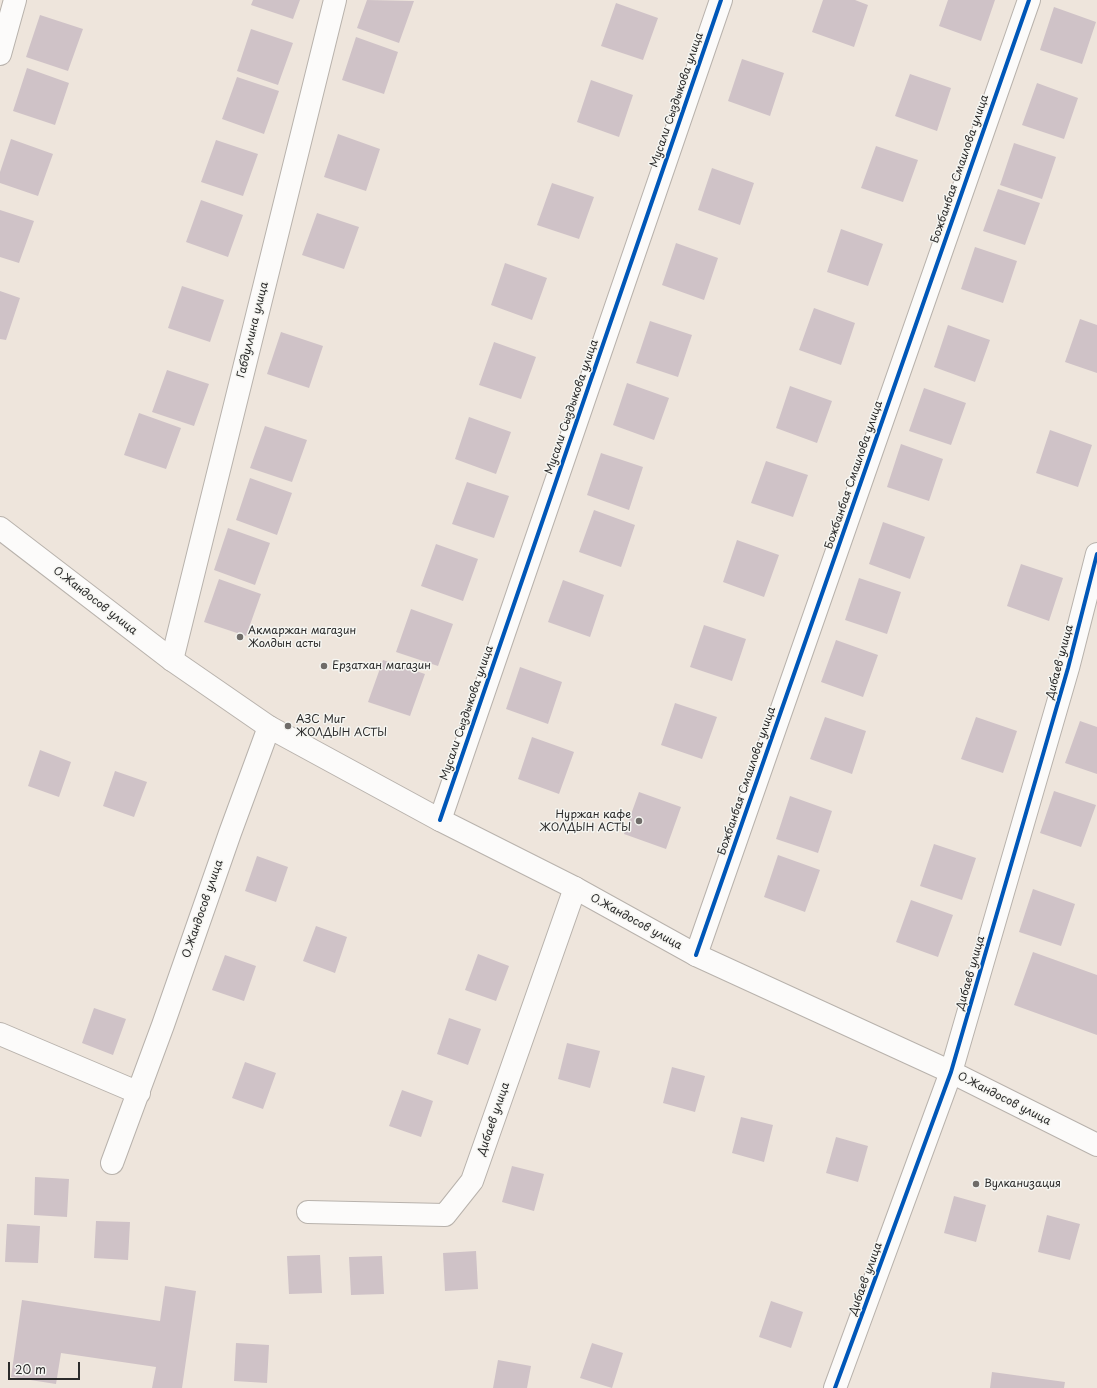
<!DOCTYPE html>
<html>
<head>
<meta charset="utf-8">
<style>
  body { margin:0 }
  #map { position:relative; width:1097px; height:1388px; overflow:hidden; background:#eee5dc; font-family:"Playpen Sans",sans-serif }
  canvas { display:block }
  .scale { position:absolute; left:8px; top:1362px; width:72px; height:18px; box-sizing:border-box; border:2px solid #2b2b2b; border-top:0; padding-left:5px; font-size:12px; line-height:14px; white-space:nowrap; color:#2b2b2b; -webkit-text-stroke:3px #f6f6f2; paint-order:stroke }
</style>
</head>
<body>
<div id="map">
<canvas width="1097" height="1388"></canvas>
<div class="scale">20 m</div>
</div>
<script>
const g = document.querySelector('canvas').getContext('2d');
g.lineJoin = 'round';
function fillPath(path, color) { g.fillStyle = color; g.fill(path, 'evenodd'); }
const poly = rows => new Path2D(rows.map(r => 'M' + r).join(''));
function stroke(path, color, width, dash) { g.strokeStyle = color; g.lineWidth = width; g.lineCap = dash ? 'butt' : 'round'; g.setLineDash(dash || []); g.stroke(path); }
function drawText(font, color, halo, rows, align = 'center') {
  g.font = font + ' "Playpen Sans",sans-serif'; g.lineWidth = 3; g.setLineDash([]); g.textBaseline = 'middle'; g.strokeStyle = halo; g.fillStyle = color; for (const [text, x, y, turn = 0] of rows) {
    g.save(); g.translate(x, y); g.rotate((+turn || 0) * Math.PI / 180); g.textAlign = isNaN(turn) ? turn : align; if (halo) g.strokeText(text, 0, 0); g.fillText(text, 0, 0); g.restore();
  }
}
fillPath(poly([
  [253,0,300,0,293,19,251,5],
  [367,0,414,1,399,43,357,28],
  [823,0,855,0,868,5,854,47,812,32],
  [948,0,995,0,981,41,939,26],
  [616,3,658,18,643,60,601,46],
  [1054,7,1096,22,1082,64,1040,50],
  [40,15,83,29,68,71,26,57],
  [251,29,293,43,278,85,237,71],
  [356,37,398,52,384,94,342,80],
  [742,59,784,73,770,116,728,101],
  [27,68,69,83,55,125,13,111],
  [910,74,951,88,937,131,895,116],
  [237,77,279,91,264,134,222,119],
  [591,80,633,95,619,137,577,122],
  [1037,83,1078,98,1064,139,1022,125],
  [338,134,380,149,366,191,324,177],
  [11,139,53,154,38,196,0,183,0,172],
  [216,140,258,154,243,196,201,182],
  [1014,143,1056,157,1042,199,1000,185],
  [876,146,918,160,903,202,861,188],
  [712,168,754,183,740,225,698,210],
  [552,183,594,197,579,239,537,225],
  [998,189,1040,203,1025,245,983,231],
  [201,200,243,215,228,257,186,242],
  [0,210,34,221,19,263,0,257],
  [317,213,359,227,344,269,302,255],
  [841,229,883,244,868,286,827,272],
  [676,243,718,258,704,300,662,285],
  [975,247,1017,261,1003,303,961,289],
  [505,263,547,278,532,320,491,305],
  [182,286,224,300,210,342,168,328],
  [0,291,20,298,6,340,0,339],
  [814,308,855,323,841,365,799,350],
  [1080,319,1097,325,1097,373,1065,362],
  [650,321,692,335,678,377,636,363],
  [948,325,990,340,975,382,934,367],
  [281,332,323,346,309,388,267,374],
  [494,342,536,357,521,399,479,385],
  [167,370,209,384,194,426,152,412],
  [627,383,669,398,654,440,613,425],
  [790,386,832,401,817,443,776,428],
  [924,388,966,403,951,445,909,431],
  [139,413,181,428,166,469,124,455],
  [469,417,511,432,496,474,455,459],
  [265,426,307,440,292,482,250,468],
  [1050,430,1092,445,1078,487,1036,473],
  [901,444,943,459,929,501,887,487],
  [601,453,643,467,629,510,587,495],
  [766,461,808,475,793,517,751,503],
  [250,478,292,493,277,535,236,520],
  [467,482,509,496,494,538,452,524],
  [594,510,635,525,621,567,579,552],
  [883,522,925,537,910,579,869,564],
  [228,528,270,543,255,585,214,570],
  [737,540,779,555,764,597,723,582],
  [436,544,478,559,463,601,421,586],
  [1021,564,1063,578,1049,621,1007,606],
  [859,578,901,592,887,634,845,620],
  [219,579,261,594,246,636,204,622],
  [563,580,604,595,590,637,548,622],
  [411,609,453,624,438,666,396,652],
  [704,625,746,639,732,681,690,667],
  [836,640,878,655,863,697,821,682],
  [383,660,425,674,410,716,368,702],
  [520,667,562,682,548,724,506,709],
  [675,703,717,717,702,759,661,745],
  [825,717,866,731,852,774,810,759],
  [976,717,1017,731,1003,773,961,759],
  [1080,721,1097,727,1097,774,1065,763],
  [532,737,574,752,559,794,518,779],
  [40,750,71,762,59,797,28,786],
  [115,771,147,782,134,817,103,806],
  [1054,791,1096,805,1081,847,1040,833],
  [639,792,681,807,666,849,624,834],
  [790,796,832,811,818,853,776,839],
  [934,844,976,858,962,900,920,886],
  [778,855,820,870,805,912,764,897],
  [257,856,288,867,276,902,245,891],
  [1033,889,1075,904,1061,946,1019,932],
  [911,900,953,915,938,957,896,942],
  [316,926,347,937,335,973,303,961],
  [1033,952,1097,975,1097,1035,1014,1005],
  [478,954,509,966,496,1001,465,990],
  [225,955,256,966,244,1001,212,990],
  [94,1008,126,1019,113,1055,82,1043],
  [449,1018,481,1029,468,1065,437,1054],
  [567,1043,600,1051,590,1088,558,1079],
  [245,1062,276,1073,263,1109,232,1098],
  [672,1067,705,1076,695,1112,663,1103],
  [402,1090,433,1101,421,1137,389,1126],
  [741,1117,773,1125,764,1162,732,1153],
  [836,1137,868,1146,858,1182,826,1173],
  [512,1166,544,1174,534,1211,502,1202],
  [35,1177,69,1179,67,1217,34,1215],
  [954,1196,986,1205,976,1242,944,1233],
  [1047,1215,1080,1224,1070,1260,1038,1252],
  [96,1221,130,1222,128,1260,94,1258],
  [7,1224,40,1226,38,1263,5,1262],
  [476,1251,478,1289,445,1291,443,1253],
  [320,1255,322,1293,289,1294,287,1256],
  [382,1256,384,1294,351,1295,349,1257],
  [165,1286,196,1291,182,1388,152,1388,156,1367,61,1353,56,1384,11,1377,22,1300,160,1321],
  [771,1301,803,1312,791,1348,759,1337],
  [236,1343,269,1345,267,1383,234,1381],
  [592,1343,623,1353,612,1388,580,1378],
  [498,1360,531,1366,527,1388,493,1388],
  [992,1372,1065,1382,1064,1388,990,1388]
]), '#cfc2c7');
const minor = poly([
  [0,54,15,0],
  [172,660,335,0],
  [440,820,721,0],
  [696,955,1029,0],
  [0,1034,139,1093],
  [112,1163,163,1025,230,833,269,727],
  [308,1212,445,1215,472,1181,575,888],
  [835,1388,951,1072,1068,668,1097,554]
]);
const major = poly([
  [0,528,172,660,269,727,440,820,575,888,696,955,951,1072,1097,1145]
]);
stroke(minor, '#b8b2ac', 24);
stroke(major, '#b8b2ac', 24);
stroke(minor, '#fcfbfa', 22);
stroke(major, '#fcfbfa', 22);
stroke(poly([
  [440,820,721,0],
  [696,955,1029,0],
  [835,1388,951,1072,1068,668,1097,554]
]), '#0057b8', 4);
for (const [x, y, r, color] of [
  [240,637,4,"#6f6c69"],
  [324,666,4,"#6f6c69"],
  [288,726,4,"#6f6c69"],
  [639,821,4,"#6f6c69"],
  [976,1184,4,"#6f6c69"]
]) { const dot = new Path2D(); dot.arc(x, y, r, 0, 2 * Math.PI); g.fillStyle = color; g.fill(dot); stroke(dot, '#f6f6f2', 1.5); }
drawText('11px', '#2b2b2b', '#f6f6f2', [
  ["Мусали Сыздыкова улица",677,100,-71],
  ["Божбанбая Смаилова улица",960,169,-71],
  ["Габдуллина улица",253,330,-76],
  ["Мусали Сыздыкова улица",572,407,-71],
  ["Божбанбая Смаилова улица",854,475,-71],
  ["О.Жандосов улица",95,601,38],
  ["Дибаев улица",1060,662,-75],
  ["Мусали Сыздыкова улица",467,713,-71],
  ["Божбанбая Смаилова улица",747,781,-71],
  ["О.Жандосов улица",203,909,-71],
  ["О.Жандосов улица",636,922,29],
  ["Дибаев улица",971,973,-74],
  ["О.Жандосов улица",1004,1099,27],
  ["Дибаев улица",494,1119,-71],
  ["Дибаев улица",866,1279,-70]
]);
drawText('11px', '#2b2b2b', '#f6f6f2', [
  ["Акмаржан магазин",248,631],
  ["Жолдын асты",248,644],
  ["Ерзатхан магазин",332,666],
  ["АЗС Миг",296,720],
  ["ЖОЛДЫН АСТЫ",296,733],
  ["Нуржан кафе",631,815,"right"],
  ["ЖОЛДЫН АСТЫ",631,828,"right"],
  ["Вулканизация",984,1184]
], 'left');
</script>
</body>
</html>
